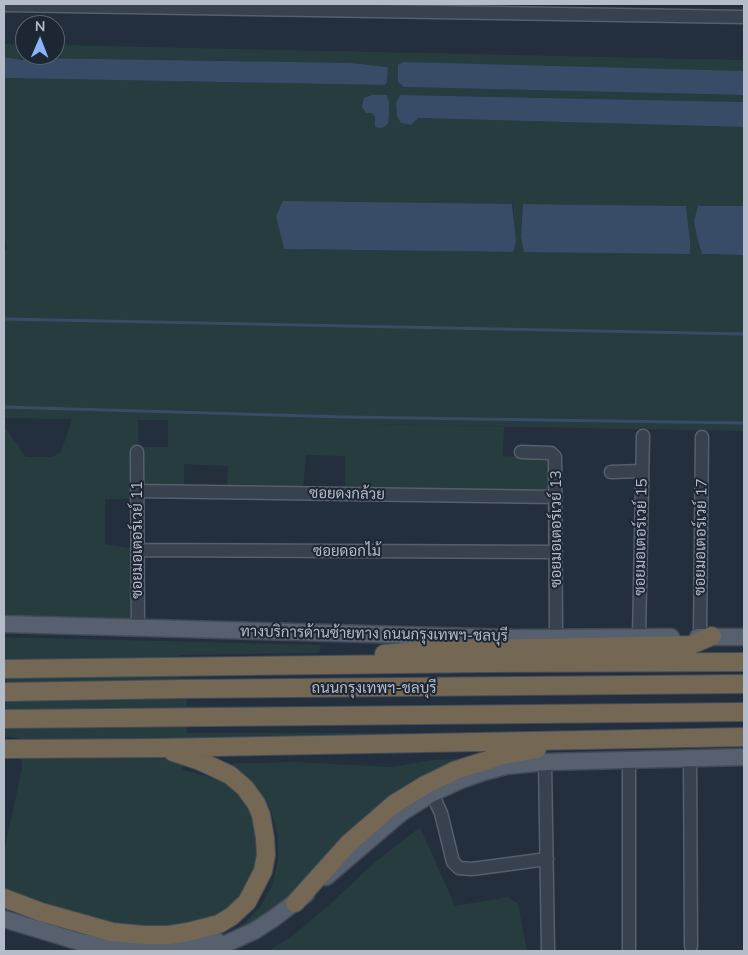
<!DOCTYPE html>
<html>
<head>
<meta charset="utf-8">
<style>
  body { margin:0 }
  #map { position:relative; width:748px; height:955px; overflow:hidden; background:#242f3e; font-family:Mulish,sans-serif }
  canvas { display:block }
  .frame { position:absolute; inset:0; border:5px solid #b4bcc9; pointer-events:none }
  .north { position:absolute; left:15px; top:15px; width:50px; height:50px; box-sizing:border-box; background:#1d2633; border:1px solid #59626f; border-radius:50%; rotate:1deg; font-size:14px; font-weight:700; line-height:20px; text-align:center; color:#b4bcc9 }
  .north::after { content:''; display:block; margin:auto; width:18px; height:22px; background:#8ab4f8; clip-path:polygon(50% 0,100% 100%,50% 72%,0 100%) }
</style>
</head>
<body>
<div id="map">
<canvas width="748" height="955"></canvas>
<div class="frame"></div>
<div class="north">N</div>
</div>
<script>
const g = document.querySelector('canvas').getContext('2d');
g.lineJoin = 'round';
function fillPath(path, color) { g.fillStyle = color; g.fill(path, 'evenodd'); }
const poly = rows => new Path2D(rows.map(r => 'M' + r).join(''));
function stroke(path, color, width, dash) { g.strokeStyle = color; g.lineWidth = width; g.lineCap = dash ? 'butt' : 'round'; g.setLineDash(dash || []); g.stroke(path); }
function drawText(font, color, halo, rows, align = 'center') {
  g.font = font + ' Mulish,Sarabun,sans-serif'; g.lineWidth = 4; g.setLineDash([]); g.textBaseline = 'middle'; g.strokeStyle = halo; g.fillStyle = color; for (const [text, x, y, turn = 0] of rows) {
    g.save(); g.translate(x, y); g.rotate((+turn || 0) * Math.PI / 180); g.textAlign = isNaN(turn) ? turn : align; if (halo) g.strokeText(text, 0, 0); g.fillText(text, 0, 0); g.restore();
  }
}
fillPath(poly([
  [4,44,25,45,25,55,55,55,55,45,744,60,744,71,398,81,404,87,744,95,744,102,400,95,396,103,411,125,418,118,744,127,744,206,698,206,702,254,744,255,744,431,309,423,504,427,503,456,551,458,552,493,345,490,345,456,306,455,303,489,227,488,228,466,184,464,184,487,139,484,139,499,105,499,105,544,142,550,136,624,4,620,4,426,26,457,52,457,61,452,72,419,4,418,4,251,7,249,4,233,4,78,385,85,387,82,388,67,351,63,314,64,244,61,36,58,21,60,4,57],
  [387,95,389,102,389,115,375,117,372,113],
  [513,204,514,221,513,252,284,249,276,216],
  [523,204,686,206,690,241,521,237],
  [138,420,168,420,168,447,138,447],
  [4,637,321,645,319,653,180,655,179,678,319,681,190,685,186,706,435,707,186,711,187,733,400,733,400,739,180,742,183,770,214,778,236,787,247,798,263,847,253,885,213,923,126,930,4,894,4,852,22,768,19,738,4,736],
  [484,757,304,889,233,935,260,907,272,886,278,860,278,836,271,810,259,793,216,764,294,762,392,767,433,760],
  [420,827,455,906,508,897,518,904,527,951,268,951,291,937,329,905,373,864]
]), '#263c3f');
fillPath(poly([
  [4,57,21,60,36,58,351,63,388,67,387,82,385,85,4,78],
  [403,62,744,71,744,95,404,87,398,82,398,65],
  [372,95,387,95,389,102,389,115,388,124,382,128,375,127,375,117,372,113,366,113,362,107,364,98],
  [400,95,744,102,744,127,418,118,411,125,401,123,397,116,396,103],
  [283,201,512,204,516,241,513,252,284,249,276,216],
  [523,204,686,206,690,241,690,254,524,252,521,237],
  [698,206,744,206,744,255,702,254,698,241,694,221]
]), '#394c67');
stroke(poly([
  [4,319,744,334],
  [4,407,344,417,744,423]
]), '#394c67', 3);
const minor = poly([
  [4,5,744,17],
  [137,452,138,628],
  [521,452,551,453,555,457,556,638],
  [611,472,642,471],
  [138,491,556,497],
  [138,550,556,552],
  [700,636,702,437],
  [639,637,643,436],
  [690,758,691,946],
  [545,762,548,951],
  [432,794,441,813,453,862,459,868,472,869,547,859],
  [629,951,629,759]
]);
const major = poly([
  [4,624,514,638,671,637],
  [698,637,744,637],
  [326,877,401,813,431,794,461,780,484,772,506,766,546,762,744,757],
  [4,919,80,942,110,946,142,948,217,941],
  [204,951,221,946,254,931,274,918,306,894]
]);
const highway = poly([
  [384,654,429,650,691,645,712,636],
  [4,669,484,663,744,662],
  [4,692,181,689,744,684],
  [4,719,744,712],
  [4,749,158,748,744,737],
  [4,898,41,912,112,932,143,935,169,935,188,932,219,924,232,916,247,902,263,871,266,855,265,838,261,815,256,803,245,788,230,775,200,761,173,752],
  [295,903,349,843,394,804,425,785,456,770,504,755,537,749]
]);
stroke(minor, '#565f6c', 15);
stroke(major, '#414a57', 19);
stroke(highway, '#434c59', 20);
stroke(minor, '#38414e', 12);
stroke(major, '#56606e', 16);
stroke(highway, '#746855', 18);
drawText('15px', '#b4bcc9', '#1d2633', [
  ["ซอยดงกล้วย",347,494,1],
  ["ซอยมอเตอร์เวย์ 13",556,529,-90],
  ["ซอยมอเตอร์เวย์ 15",641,537,-89],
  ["ซอยมอเตอร์เวย์ 17",701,537,-89],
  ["ซอยมอเตอร์เวย์ 11",137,540,-90],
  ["ซอยดอกไม้",347,551],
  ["ทางบริการด้านซ้ายทาง ถนนกรุงเทพฯ-ชลบุรี",374,634,1],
  ["ถนนกรุงเทพฯ-ชลบุรี",374,688]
]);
</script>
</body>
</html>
